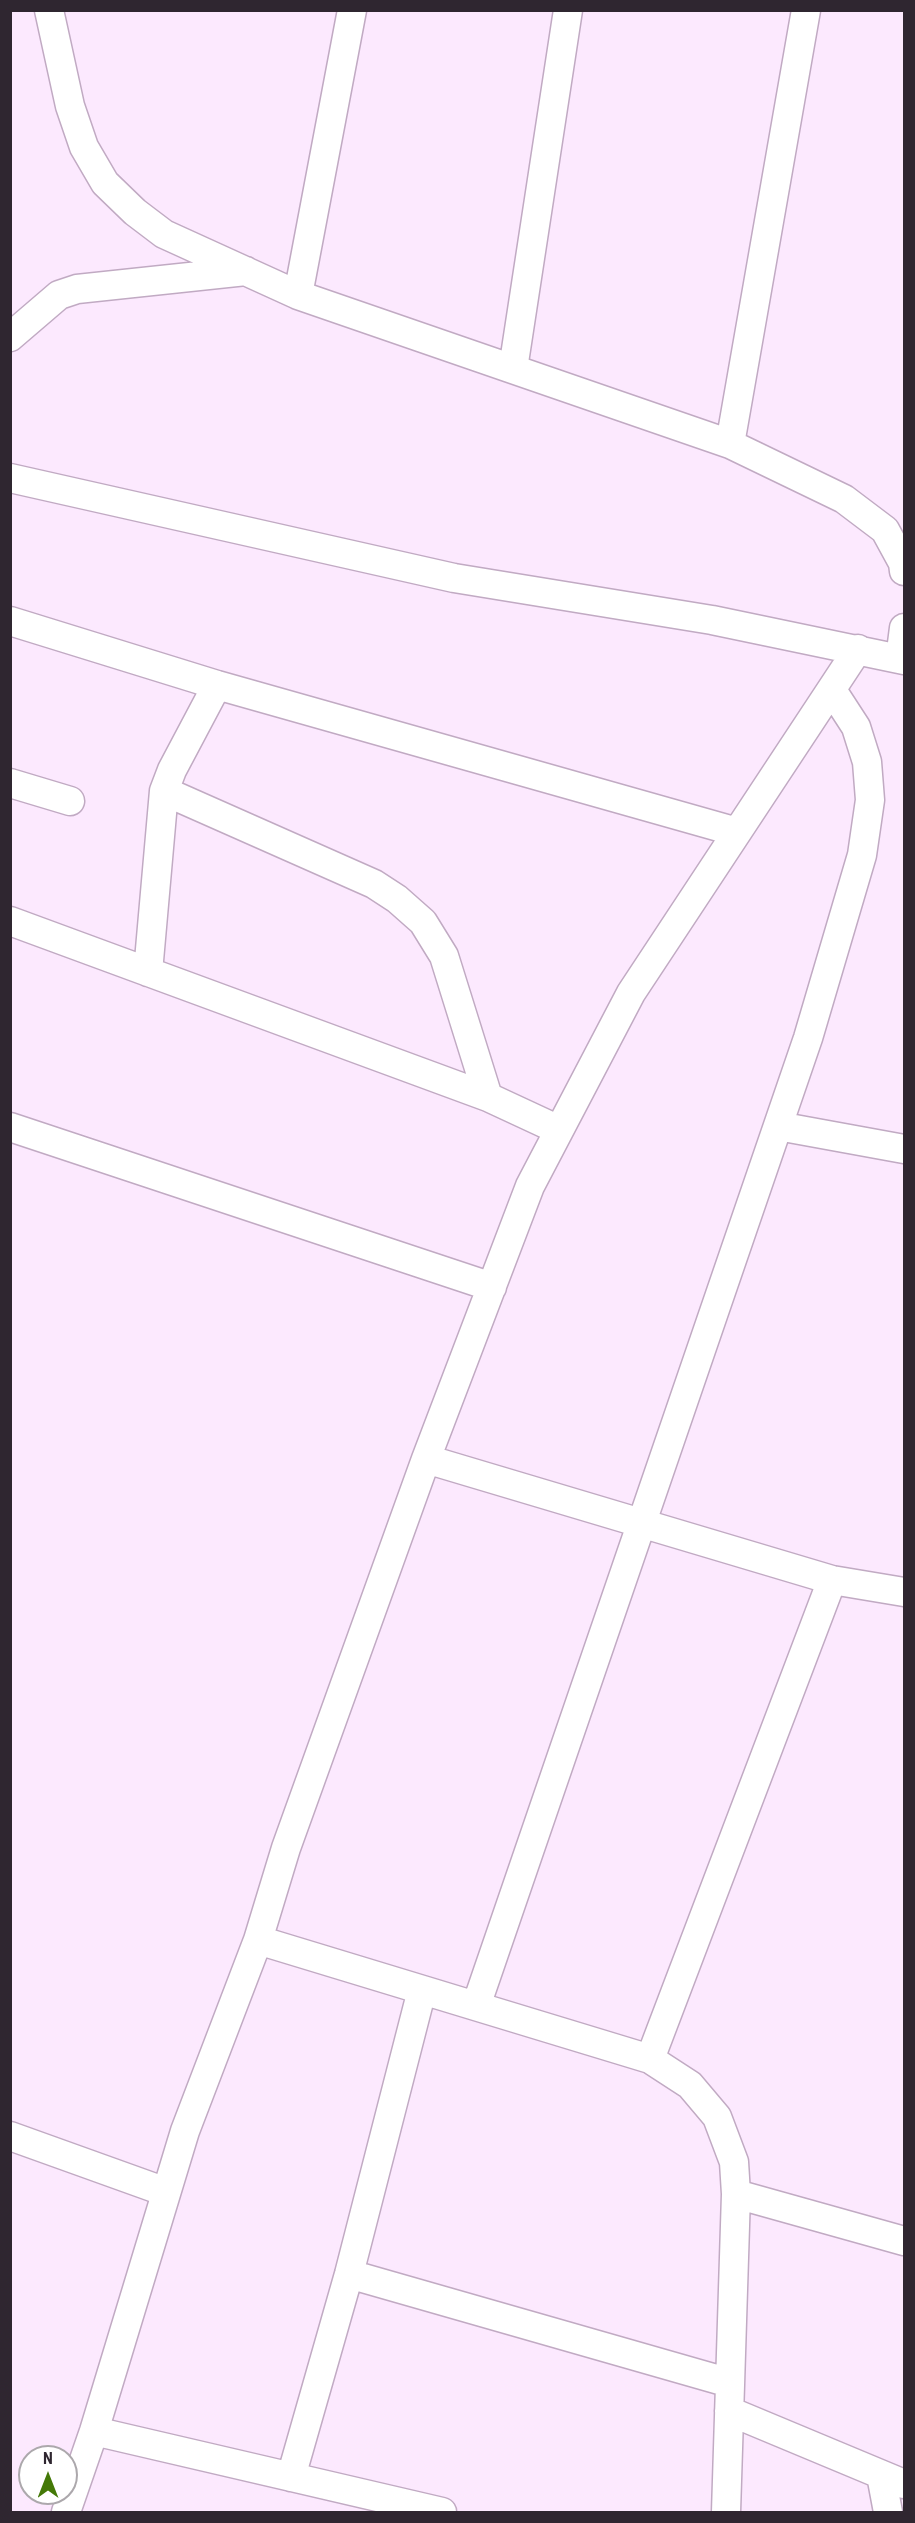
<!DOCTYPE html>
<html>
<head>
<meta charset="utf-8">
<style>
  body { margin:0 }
  #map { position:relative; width:915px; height:2523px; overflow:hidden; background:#fce9fe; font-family:"Roboto Condensed",sans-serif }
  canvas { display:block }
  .frame { position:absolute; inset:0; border:12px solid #2f2630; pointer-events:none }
  .north { position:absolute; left:18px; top:2445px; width:60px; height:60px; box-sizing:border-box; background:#fff; border:2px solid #aca8ac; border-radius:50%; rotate:0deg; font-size:16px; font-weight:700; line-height:24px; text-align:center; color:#2f2630 }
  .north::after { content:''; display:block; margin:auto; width:21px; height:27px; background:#447907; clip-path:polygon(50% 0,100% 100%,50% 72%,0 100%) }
</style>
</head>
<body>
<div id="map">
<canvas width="915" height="2523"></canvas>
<div class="frame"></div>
<div class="north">N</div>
</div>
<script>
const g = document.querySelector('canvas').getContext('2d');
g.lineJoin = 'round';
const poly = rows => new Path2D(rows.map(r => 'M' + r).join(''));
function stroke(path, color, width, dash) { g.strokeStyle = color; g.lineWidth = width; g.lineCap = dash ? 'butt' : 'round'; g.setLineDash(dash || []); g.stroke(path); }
const minor = poly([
  [49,10,70,106,84,147,105,183,135,212,164,234,298,295,730,444,844,499,885,530,903,563,904,571],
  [298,295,352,10],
  [10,337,59,295,77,289,246,271],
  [513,369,568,10],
  [730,444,806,10],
  [10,478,454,578,712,620,904,660],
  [10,621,217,685,737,832],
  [900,659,904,628],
  [10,783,70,801],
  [164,791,374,884,397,899,423,922,444,956,488,1097],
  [10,921,488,1097,559,1130],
  [148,972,164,791,172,770,217,685],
  [778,1126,904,1149],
  [10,1127,492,1287],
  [426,1459,832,1580,904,1592],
  [258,1940,650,2059,690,2085,717,2117,734,2162,736,2194,726,2512],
  [476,2006,808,1038,862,855,870,800,867,762,856,727,832,690],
  [650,2059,832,1580],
  [10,2136,166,2192],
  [736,2194,904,2241],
  [349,2274,730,2383],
  [729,2411,904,2484],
  [94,2431,442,2512],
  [881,2475,888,2512],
  [291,2477,349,2274,422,1990],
  [66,2512,94,2431,185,2131,258,1940,286,1848,426,1459,530,1186,631,993,858,649]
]);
stroke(minor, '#c1aac3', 31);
stroke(minor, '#fff', 28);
</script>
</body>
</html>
